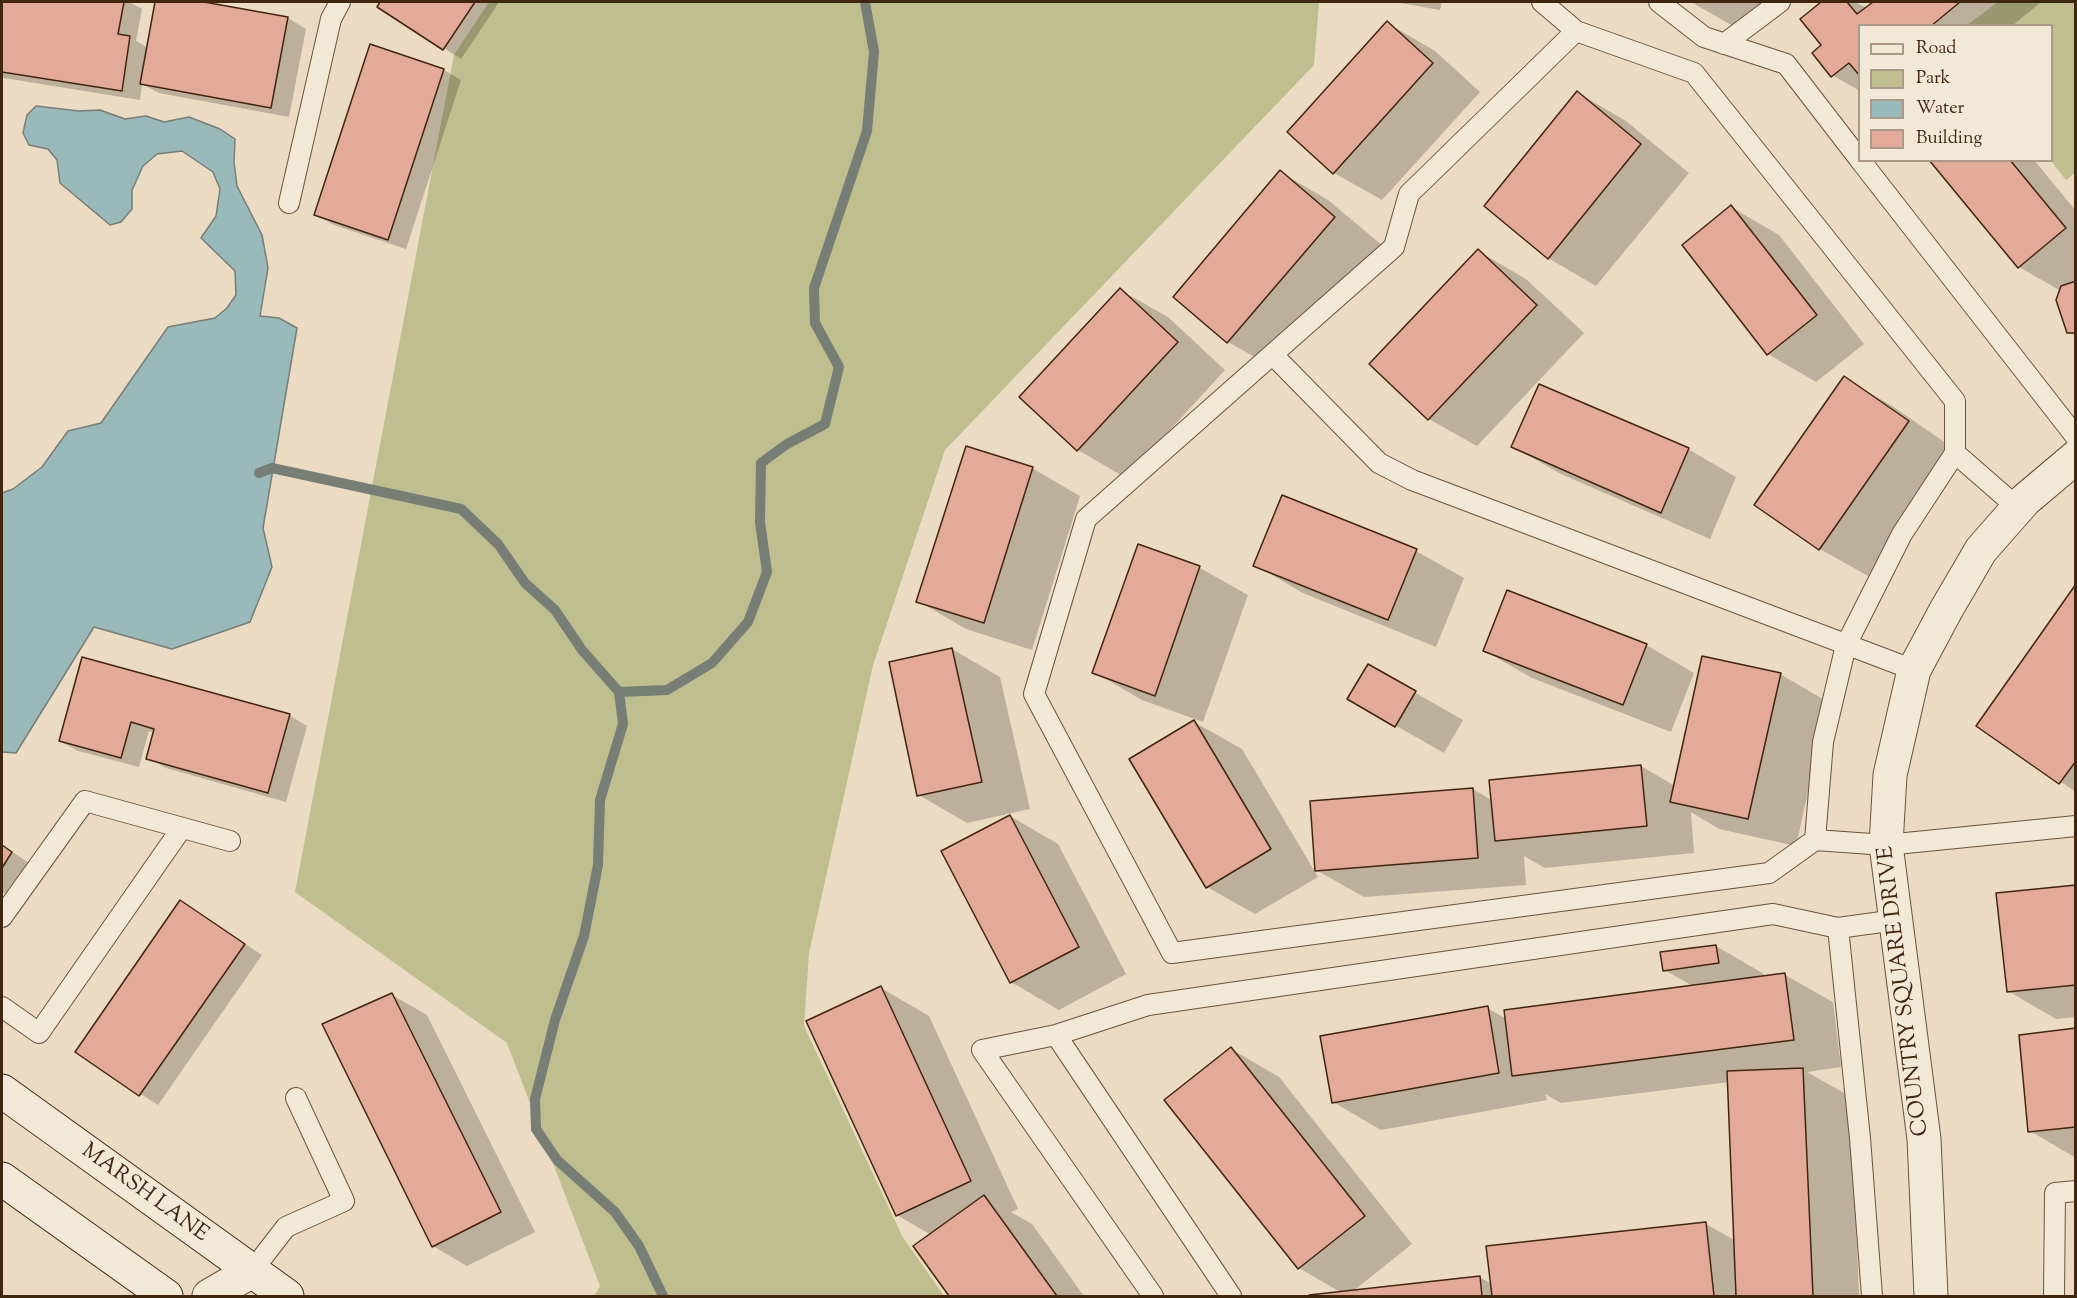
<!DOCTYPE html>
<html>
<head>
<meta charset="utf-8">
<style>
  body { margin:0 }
  #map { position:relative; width:2077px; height:1298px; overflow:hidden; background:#ebdbc2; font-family:"Sorts Mill Goudy",serif }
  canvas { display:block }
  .frame { position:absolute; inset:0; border:3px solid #40260f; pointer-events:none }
  .legend { position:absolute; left:1858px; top:24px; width:195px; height:138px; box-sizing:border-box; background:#f2e8d7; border:2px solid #ab9a87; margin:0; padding:8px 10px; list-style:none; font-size:18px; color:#40260f }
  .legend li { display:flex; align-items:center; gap:12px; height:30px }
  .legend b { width:30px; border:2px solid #ab9a87 }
</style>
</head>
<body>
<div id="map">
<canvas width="2077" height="1298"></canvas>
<div class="frame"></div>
<ul class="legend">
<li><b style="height:8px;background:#f2e8d7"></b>Road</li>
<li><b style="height:16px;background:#bebe8e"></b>Park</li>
<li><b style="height:16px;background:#9ab9ba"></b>Water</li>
<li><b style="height:16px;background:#e4aa99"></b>Building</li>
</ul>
</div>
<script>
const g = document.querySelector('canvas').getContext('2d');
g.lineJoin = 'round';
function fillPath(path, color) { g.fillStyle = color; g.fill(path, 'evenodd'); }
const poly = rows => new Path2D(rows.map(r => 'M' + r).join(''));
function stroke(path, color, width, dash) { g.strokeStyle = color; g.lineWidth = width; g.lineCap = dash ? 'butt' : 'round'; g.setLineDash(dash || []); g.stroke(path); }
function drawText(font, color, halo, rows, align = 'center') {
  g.font = font + ' "Sorts Mill Goudy",serif'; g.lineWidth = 5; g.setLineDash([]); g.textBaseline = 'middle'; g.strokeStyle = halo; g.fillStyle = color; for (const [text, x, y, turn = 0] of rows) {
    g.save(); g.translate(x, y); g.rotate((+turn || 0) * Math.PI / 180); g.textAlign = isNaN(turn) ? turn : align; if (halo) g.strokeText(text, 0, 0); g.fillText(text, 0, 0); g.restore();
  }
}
fillPath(poly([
  [489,2,1319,2,1314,65,945,450,873,665,809,953,804,1026,902,1236,944,1296,594,1296,600,1286,507,1043,295,892,454,55],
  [1998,2,2075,2,2075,173,2066,180,2051,161,2052,26,1967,25]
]), '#bebe8e');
const water = poly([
  [36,106,79,111,100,110,125,119,146,116,164,122,189,117,220,129,235,139,234,162,237,186,262,235,268,268,260,316,279,318,297,328,263,528,272,567,250,622,172,649,94,627,16,753,2,752,2,493,13,489,42,467,68,431,101,423,168,327,215,318,227,308,236,295,235,271,201,238,216,216,220,189,213,172,182,151,157,154,143,166,132,190,132,209,121,222,110,225,60,183,57,160,48,149,29,145,23,133,27,115,36,106]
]);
fillPath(water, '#9ab9ba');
stroke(water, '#767e76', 1.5);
fillPath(poly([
  [2,2,129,2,142,9,136,41,148,48,157,2,195,2,288,18,306,29,289,117,159,93,142,84,140,100,4,78,2,77],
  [382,2,499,2,461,59,379,6],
  [1395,2,1442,2,1440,10],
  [1691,2,1775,2,1740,30],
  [1824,2,1855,2,1867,8,1875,2,2041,2,2012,26,1860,26,1860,91,1832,75,1823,46,1802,20],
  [1387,23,1435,51,1480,92,1382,200,1334,173],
  [371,46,444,70,461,80,406,249,334,225,316,215],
  [1578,93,1626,121,1689,173,1596,286,1548,258],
  [1931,160,2034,160,2076,211,2076,336,2068,332,2061,291,2019,267],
  [1280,172,1328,200,1382,245,1276,369,1228,342],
  [1731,207,1779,235,1864,344,1816,382,1768,354,1684,245],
  [1478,251,1526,279,1584,333,1477,446,1429,419,1371,364],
  [1120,290,1168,317,1225,370,1126,478,1078,450],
  [1844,378,1892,406,1956,450,1868,576,1820,549,1756,504],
  [1513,447,1688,449,1736,477,1710,539,1561,474],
  [1032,468,1080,496,1032,650,966,629,918,601],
  [1139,546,1200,568,1248,595,1203,722,1142,700,1094,672],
  [1416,551,1464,578,1436,647,1303,593,1255,565],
  [2076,587,2076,792,1978,726],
  [1646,645,1694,673,1671,732,1532,678,1485,651],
  [952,649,1000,677,1030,809,967,823,919,795],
  [83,659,289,715,307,726,286,802,166,768,148,758,155,733,149,731,139,767,78,751,60,741],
  [1368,666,1463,720,1444,753,1349,699],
  [1780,674,1828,702,1796,846,1719,829,1691,812,1694,853,1545,868,1524,856,1526,885,1364,897,1316,870,1473,789,1493,801,1641,766,1675,786],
  [1194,722,1242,749,1318,877,1255,914,1207,887],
  [1010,816,1058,844,1126,974,1059,1010,1011,982],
  [2,845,29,863,8,895,2,892],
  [2076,887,2076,1017,2056,1019,2008,991],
  [181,902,262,955,158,1105,77,1052],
  [1716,946,1764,974,1764,977,1785,975,1833,1002,1841,1067,1807,1072,1851,1097,1859,1296,1310,1296,1342,1293,1299,1268,1231,1049,1279,1077,1412,1244,1352,1292,1479,1277,1492,1284,1706,1224,1736,1241,1729,1082,1561,1103,1545,1094,1547,1100,1381,1130,1333,1102,1487,1008,1507,1019,1693,986,1664,970],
  [881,988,929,1016,1018,1209,1011,1212,1032,1224,1084,1296,951,1296,915,1247,931,1235,897,1215],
  [392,995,427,1015,535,1232,467,1266,433,1246],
  [2076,1030,2076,1158,2030,1131]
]), '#0003');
stroke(poly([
  [259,473,272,468,461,509,498,544,525,583,555,610,582,650,619,692],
  [663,1296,639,1246,615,1212,557,1160,536,1129,535,1099,555,1020,584,936,598,865,600,800,623,724,619,692,667,690,712,663,748,622,767,572,760,522,761,463,787,444,825,424,839,367,815,323,814,288,867,131,874,52,865,2]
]), '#767e76', 10);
const building = poly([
  [2,2,124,2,118,34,130,36,122,91,2,72,2,2],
  [155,2,204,2,288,17,271,108,140,84,155,2],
  [380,2,475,2,443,50,377,7,380,2],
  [1821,2,1847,2,1857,14,1873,2,1960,2,1931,26,1860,26,1860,76,1849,63,1831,77,1812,53,1821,45,1800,19,1821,2],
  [1387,21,1433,63,1333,174,1287,132,1387,21],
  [370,44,444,69,388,240,314,215,370,44],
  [1577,91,1641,144,1548,259,1484,206,1577,91],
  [1929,160,2010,160,2066,228,2018,268,1929,160],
  [1280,170,1335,217,1227,343,1173,297,1280,170],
  [1731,205,1817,315,1767,355,1682,245,1731,205],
  [1478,249,1537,305,1428,420,1369,364,1478,249],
  [2076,281,2076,333,2067,333,2056,300,2061,286,2076,281],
  [1120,288,1178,342,1077,451,1019,397,1120,288],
  [1844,376,1909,421,1819,550,1754,505,1844,376],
  [1539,384,1689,448,1661,513,1511,447,1539,384],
  [966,446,1033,467,984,623,916,602,966,446],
  [1282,495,1417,549,1388,620,1253,566,1282,495],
  [1138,544,1200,566,1155,696,1092,673,1138,544],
  [2076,584,2076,761,2059,784,1976,726,2076,584],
  [1507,590,1647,644,1623,705,1483,651,1507,590],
  [952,648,982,782,917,796,889,662,952,648],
  [1702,656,1781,673,1748,819,1670,802,1702,656],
  [82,657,290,714,268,793,146,759,154,729,131,722,121,758,59,741,82,657],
  [1368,664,1416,691,1395,727,1347,699,1368,664],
  [1194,720,1271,849,1206,888,1129,759,1194,720],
  [1641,765,1647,826,1495,841,1489,780,1641,765],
  [1473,788,1478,858,1315,871,1310,801,1473,788],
  [1010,815,1079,947,1010,983,941,851,1010,815],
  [2,845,12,852,2,868,2,845],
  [2076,885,2076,985,2007,992,1996,893,2076,885],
  [180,900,245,944,139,1096,75,1052,180,900],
  [1716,945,1719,963,1663,971,1660,952,1716,945],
  [1785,973,1794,1040,1512,1076,1504,1010,1785,973],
  [881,986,971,1181,896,1216,806,1021,881,986],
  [392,993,501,1212,432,1247,322,1024,392,993],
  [1488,1006,1499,1073,1332,1103,1320,1036,1488,1006],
  [2076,1028,2076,1127,2028,1132,2019,1035,2076,1028],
  [1231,1047,1365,1216,1298,1269,1164,1100,1231,1047],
  [1803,1068,1813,1296,1736,1296,1727,1071,1803,1068],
  [984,1195,1057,1296,949,1296,913,1246,984,1195],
  [1706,1222,1714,1296,1492,1296,1486,1246,1706,1222],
  [1480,1276,1482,1296,1309,1296,1309,1295,1480,1276]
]);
fillPath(building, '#e4aa99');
stroke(building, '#40260f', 1.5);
const service = poly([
  [1542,2,1576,31,1694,73,1955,401,1955,453,2018,508],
  [1659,2,1704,37,1786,64,1860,160],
  [1576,31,1409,194,1394,247,1086,519,1034,694,1172,953,1769,873,1815,840,1886,845,2076,826],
  [1724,44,1780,2],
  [1860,160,2076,437],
  [289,203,331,19,340,2],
  [1273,355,1379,463,1412,480,1914,670],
  [1815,840,1823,742,1846,645,1902,534,1955,453],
  [2,917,85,801,230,841],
  [1838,928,1860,1138,1872,1296],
  [2,1007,39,1033,181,829],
  [1056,1035,1231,1296],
  [252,1271,286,1227,344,1201,296,1098],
  [1153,1296,982,1050,1056,1035,1148,1005,1773,914,1838,928,1896,920],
  [2054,1296,2055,1193,2076,1191]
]);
const minor = poly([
  [209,1296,252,1271],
  [1931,1296,1924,1139,1886,845,1890,775,1914,670,1946,610,1981,550,2025,500,2076,457]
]);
const secondary = poly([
  [2,1091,287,1296],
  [2,1179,166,1296]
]);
stroke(service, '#6b533c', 22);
stroke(minor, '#6b533c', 35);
stroke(secondary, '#40260f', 35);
stroke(service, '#f2e8d7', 20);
stroke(minor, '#f2e8d7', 33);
stroke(secondary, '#f2e8d7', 33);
drawText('22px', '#40260f', '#f2e8d7', [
  ["COUNTRY SQUARE DRIVE",1905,991,-97],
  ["MARSH LANE",144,1194,36]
]);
</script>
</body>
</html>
